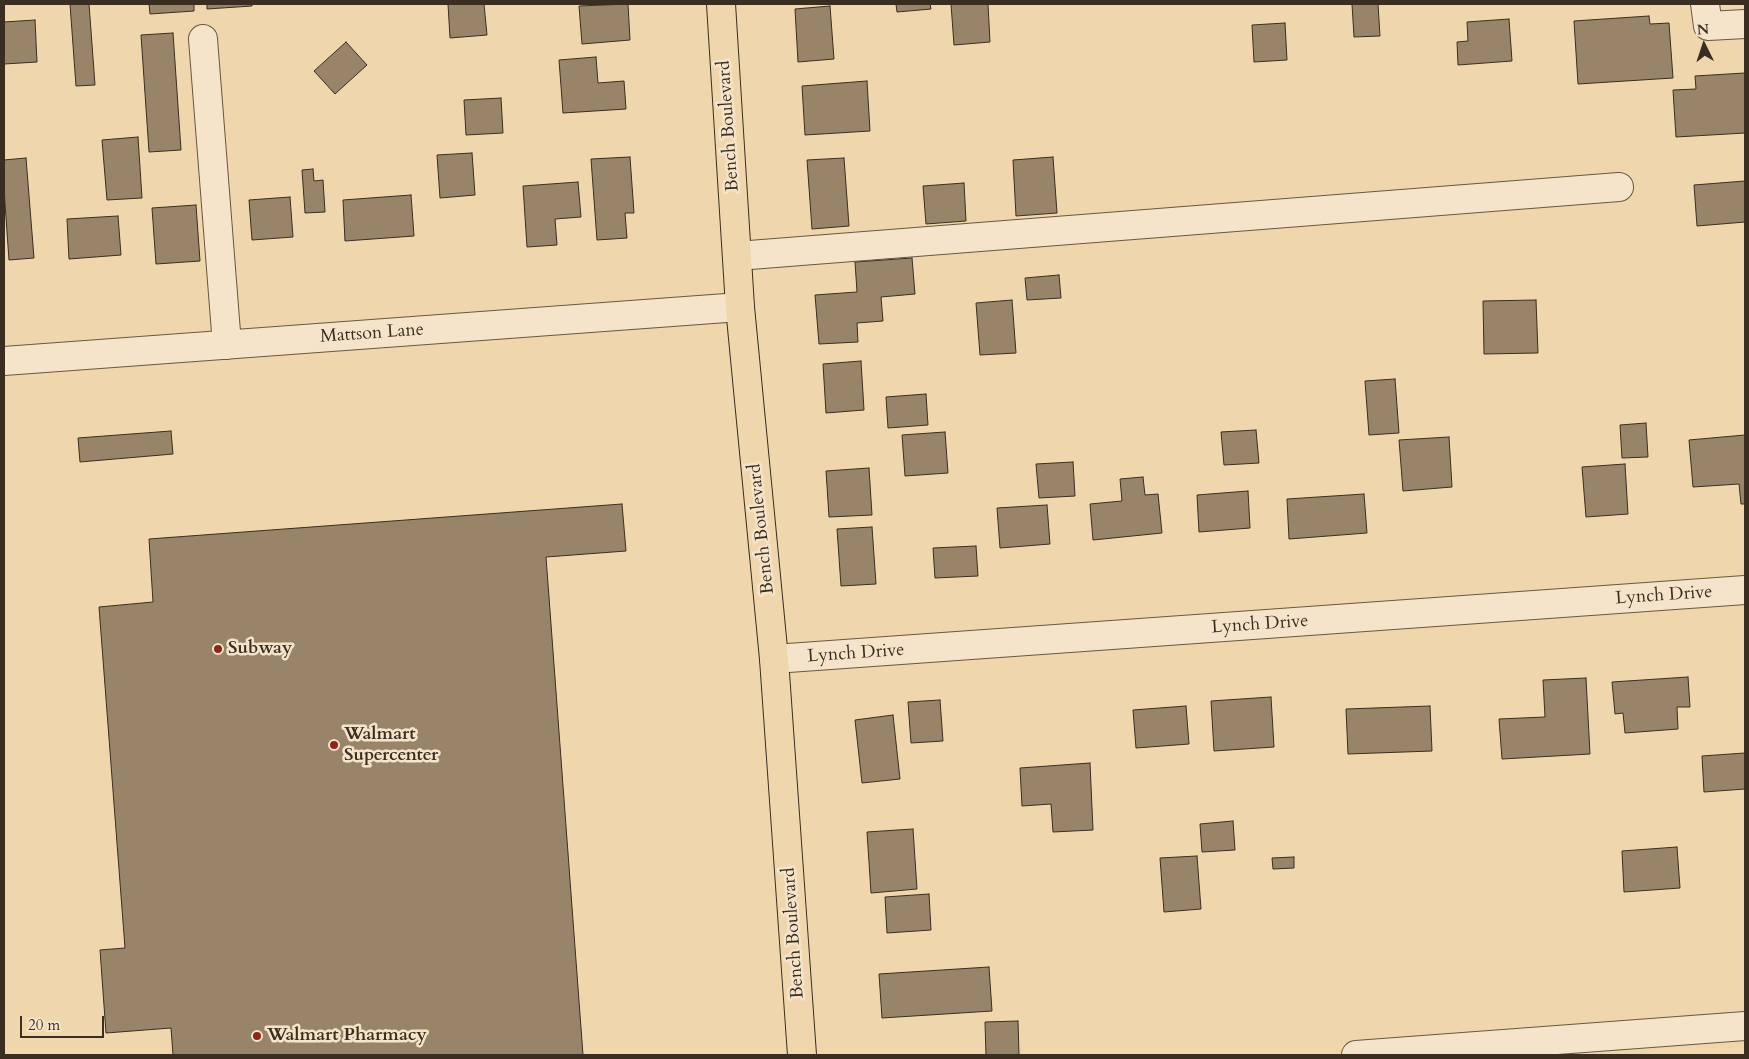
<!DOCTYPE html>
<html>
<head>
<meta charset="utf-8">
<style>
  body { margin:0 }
  #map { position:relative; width:1749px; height:1059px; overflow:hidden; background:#f0d6ad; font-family:Cardo,serif }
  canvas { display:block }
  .frame { position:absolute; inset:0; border:5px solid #392e1f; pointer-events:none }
  .north { position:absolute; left:1679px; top:20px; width:50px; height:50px; -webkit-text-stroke:4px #f5e4ca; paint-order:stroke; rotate:356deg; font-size:14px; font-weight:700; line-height:20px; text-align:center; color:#392e1f }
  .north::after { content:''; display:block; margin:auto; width:18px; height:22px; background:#392e1f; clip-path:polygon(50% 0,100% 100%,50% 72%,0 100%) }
  .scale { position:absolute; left:20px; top:1016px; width:84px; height:22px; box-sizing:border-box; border:2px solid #392e1f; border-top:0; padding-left:6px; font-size:15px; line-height:18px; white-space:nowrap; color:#392e1f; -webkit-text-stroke:4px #f5e4ca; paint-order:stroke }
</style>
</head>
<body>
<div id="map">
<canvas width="1749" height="1059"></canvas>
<div class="frame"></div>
<div class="north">N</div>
<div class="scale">20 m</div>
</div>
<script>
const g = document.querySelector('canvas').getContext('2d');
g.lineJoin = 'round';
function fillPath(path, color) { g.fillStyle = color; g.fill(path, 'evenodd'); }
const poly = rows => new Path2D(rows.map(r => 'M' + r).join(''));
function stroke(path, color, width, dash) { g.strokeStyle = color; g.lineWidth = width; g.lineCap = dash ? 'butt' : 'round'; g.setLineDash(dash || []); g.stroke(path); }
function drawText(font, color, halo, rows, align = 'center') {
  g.font = font + ' Cardo,serif'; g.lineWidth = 5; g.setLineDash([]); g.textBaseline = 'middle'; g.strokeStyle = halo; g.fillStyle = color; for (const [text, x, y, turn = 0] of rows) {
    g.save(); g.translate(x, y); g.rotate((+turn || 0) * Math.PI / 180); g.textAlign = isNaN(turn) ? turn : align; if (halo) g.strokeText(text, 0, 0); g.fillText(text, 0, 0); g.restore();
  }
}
const building = poly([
  [70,4,89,4,95,85,76,86,70,4],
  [149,4,194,4,194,11,150,14,149,4],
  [207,4,252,4,252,6,207,9,207,4],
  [448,4,484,4,487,35,450,38,448,4],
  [628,4,630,40,582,44,579,6,628,4],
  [896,4,930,4,931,9,897,12,896,4],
  [951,4,988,4,990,42,954,45,951,4],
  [1352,4,1378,4,1380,36,1354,37,1352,4],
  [830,6,834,59,798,62,795,9,830,6],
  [1649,16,1650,24,1669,23,1673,78,1578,84,1574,21,1649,16],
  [1509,19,1512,61,1458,65,1457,42,1468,41,1467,22,1509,19],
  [35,20,37,62,4,64,4,22,35,20],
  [1285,23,1287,60,1254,62,1252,25,1285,23],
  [173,33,181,150,149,152,141,35,173,33],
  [346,42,367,65,335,94,314,71,346,42],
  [596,57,598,83,624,81,626,109,563,113,559,60,596,57],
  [1745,73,1745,133,1676,137,1673,90,1696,89,1695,76,1745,73],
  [867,81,870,131,805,135,802,86,867,81],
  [501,98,503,133,466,135,464,100,501,98],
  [138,137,142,198,107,200,102,140,138,137],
  [472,153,475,195,440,198,437,155,472,153],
  [630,157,634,213,625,213,627,238,597,240,591,159,630,157],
  [1053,157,1057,213,1016,216,1013,160,1053,157],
  [26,158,34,258,9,260,4,190,4,160,26,158],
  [844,158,849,226,812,229,807,160,844,158],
  [313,169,314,181,323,180,325,212,305,213,302,170,313,169],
  [1745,181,1745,222,1697,226,1694,185,1745,181],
  [578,182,581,217,555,219,557,245,527,247,523,186,578,182],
  [964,183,966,221,926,224,923,186,964,183],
  [411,195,414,236,345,241,343,200,411,195],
  [290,197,293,237,252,240,249,200,290,197],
  [196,205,200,261,156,264,152,208,196,205],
  [118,216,121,255,69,259,67,219,118,216],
  [912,258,915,294,881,297,883,321,857,323,858,342,819,344,815,295,857,292,855,262,912,258],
  [1059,275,1061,298,1027,300,1025,278,1059,275],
  [1012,300,1016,353,980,355,976,303,1012,300],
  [1536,300,1538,353,1484,354,1483,301,1536,300],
  [861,361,864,410,826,413,823,364,861,361],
  [1395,379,1399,433,1369,435,1365,381,1395,379],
  [926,394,928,425,888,428,886,397,926,394],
  [1646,423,1648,457,1622,458,1620,425,1646,423],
  [1256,430,1259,463,1224,465,1221,432,1256,430],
  [171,431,173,454,80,462,78,438,171,431],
  [945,432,948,473,905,476,902,435,945,432],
  [1745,435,1745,504,1741,504,1739,484,1693,487,1689,440,1745,435],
  [1449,437,1452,487,1403,491,1399,440,1449,437],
  [1073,462,1075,496,1039,498,1036,464,1073,462],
  [1625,464,1628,514,1586,517,1582,467,1625,464],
  [869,468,872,515,829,517,826,471,869,468],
  [1143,477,1145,495,1158,494,1162,533,1093,540,1090,504,1122,501,1120,479,1143,477],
  [1248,491,1250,528,1199,532,1197,495,1248,491],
  [1364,494,1367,533,1289,539,1287,499,1364,494],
  [622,504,626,551,546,557,583,1055,173,1055,171,1028,106,1033,100,950,125,948,99,607,153,602,149,539,622,504],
  [1047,505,1050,544,1000,548,997,508,1047,505],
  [872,527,876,584,841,586,837,529,872,527],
  [976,546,978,576,935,578,933,548,976,546],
  [1688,677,1690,707,1677,707,1678,729,1625,733,1623,713,1615,714,1612,682,1688,677],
  [1586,678,1590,754,1502,759,1499,719,1545,717,1543,680,1586,678],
  [1271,697,1274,747,1214,751,1211,701,1271,697],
  [940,700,943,741,911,743,908,702,940,700],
  [1186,706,1189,744,1136,748,1133,710,1186,706],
  [1430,706,1432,751,1348,754,1346,709,1430,706],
  [893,715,900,779,862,783,855,720,893,715],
  [1745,753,1745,789,1704,792,1702,756,1745,753],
  [1090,763,1093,830,1053,832,1051,804,1022,806,1020,768,1090,763],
  [1233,821,1235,850,1202,852,1200,824,1233,821],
  [913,829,917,889,871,893,867,832,913,829],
  [1677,847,1680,888,1624,892,1622,851,1677,847],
  [1197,856,1201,909,1164,912,1160,858,1197,856],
  [1294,857,1294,868,1273,869,1272,858,1294,857],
  [929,894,931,930,887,933,885,897,929,894],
  [989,967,992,1011,882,1018,879,974,989,967],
  [1018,1021,1019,1055,986,1055,985,1022,1018,1021]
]);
fillPath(building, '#988569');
stroke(building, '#392e1f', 1);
const minor = poly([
  [1705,4,1708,26,1745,24],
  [203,39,227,345],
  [737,256,1619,187],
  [4,361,740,307],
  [774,659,1745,590],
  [1356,1055,1745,1026]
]);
const major = poly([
  [721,4,740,307,774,659,802,1055]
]);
stroke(minor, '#675842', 30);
stroke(major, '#392e1f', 30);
stroke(minor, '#f5e4ca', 28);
stroke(major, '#f0d6ad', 28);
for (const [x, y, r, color] of [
  [218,649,5,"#8f2418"],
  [334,745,5,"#8f2418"],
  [257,1036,5,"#8f2418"]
]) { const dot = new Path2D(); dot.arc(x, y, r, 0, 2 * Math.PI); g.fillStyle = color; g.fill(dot); stroke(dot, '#f5e4ca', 2); }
drawText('18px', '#392e1f', '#f5e4ca', [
  ["Bench Boulevard",729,126,-94],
  ["Mattson Lane",372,334,-4],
  ["Bench Boulevard",762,529,-96],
  ["Lynch Drive",1664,596,-4],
  ["Lynch Drive",1260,625,-4],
  ["Lynch Drive",856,654,-4],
  ["Bench Boulevard",794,933,-94]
]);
drawText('bold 18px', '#392e1f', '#f5e4ca', [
  ["Subway",228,649],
  ["Walmart",344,735],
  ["Supercenter",344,756],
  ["Walmart Pharmacy",267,1036]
], 'left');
</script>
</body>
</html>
